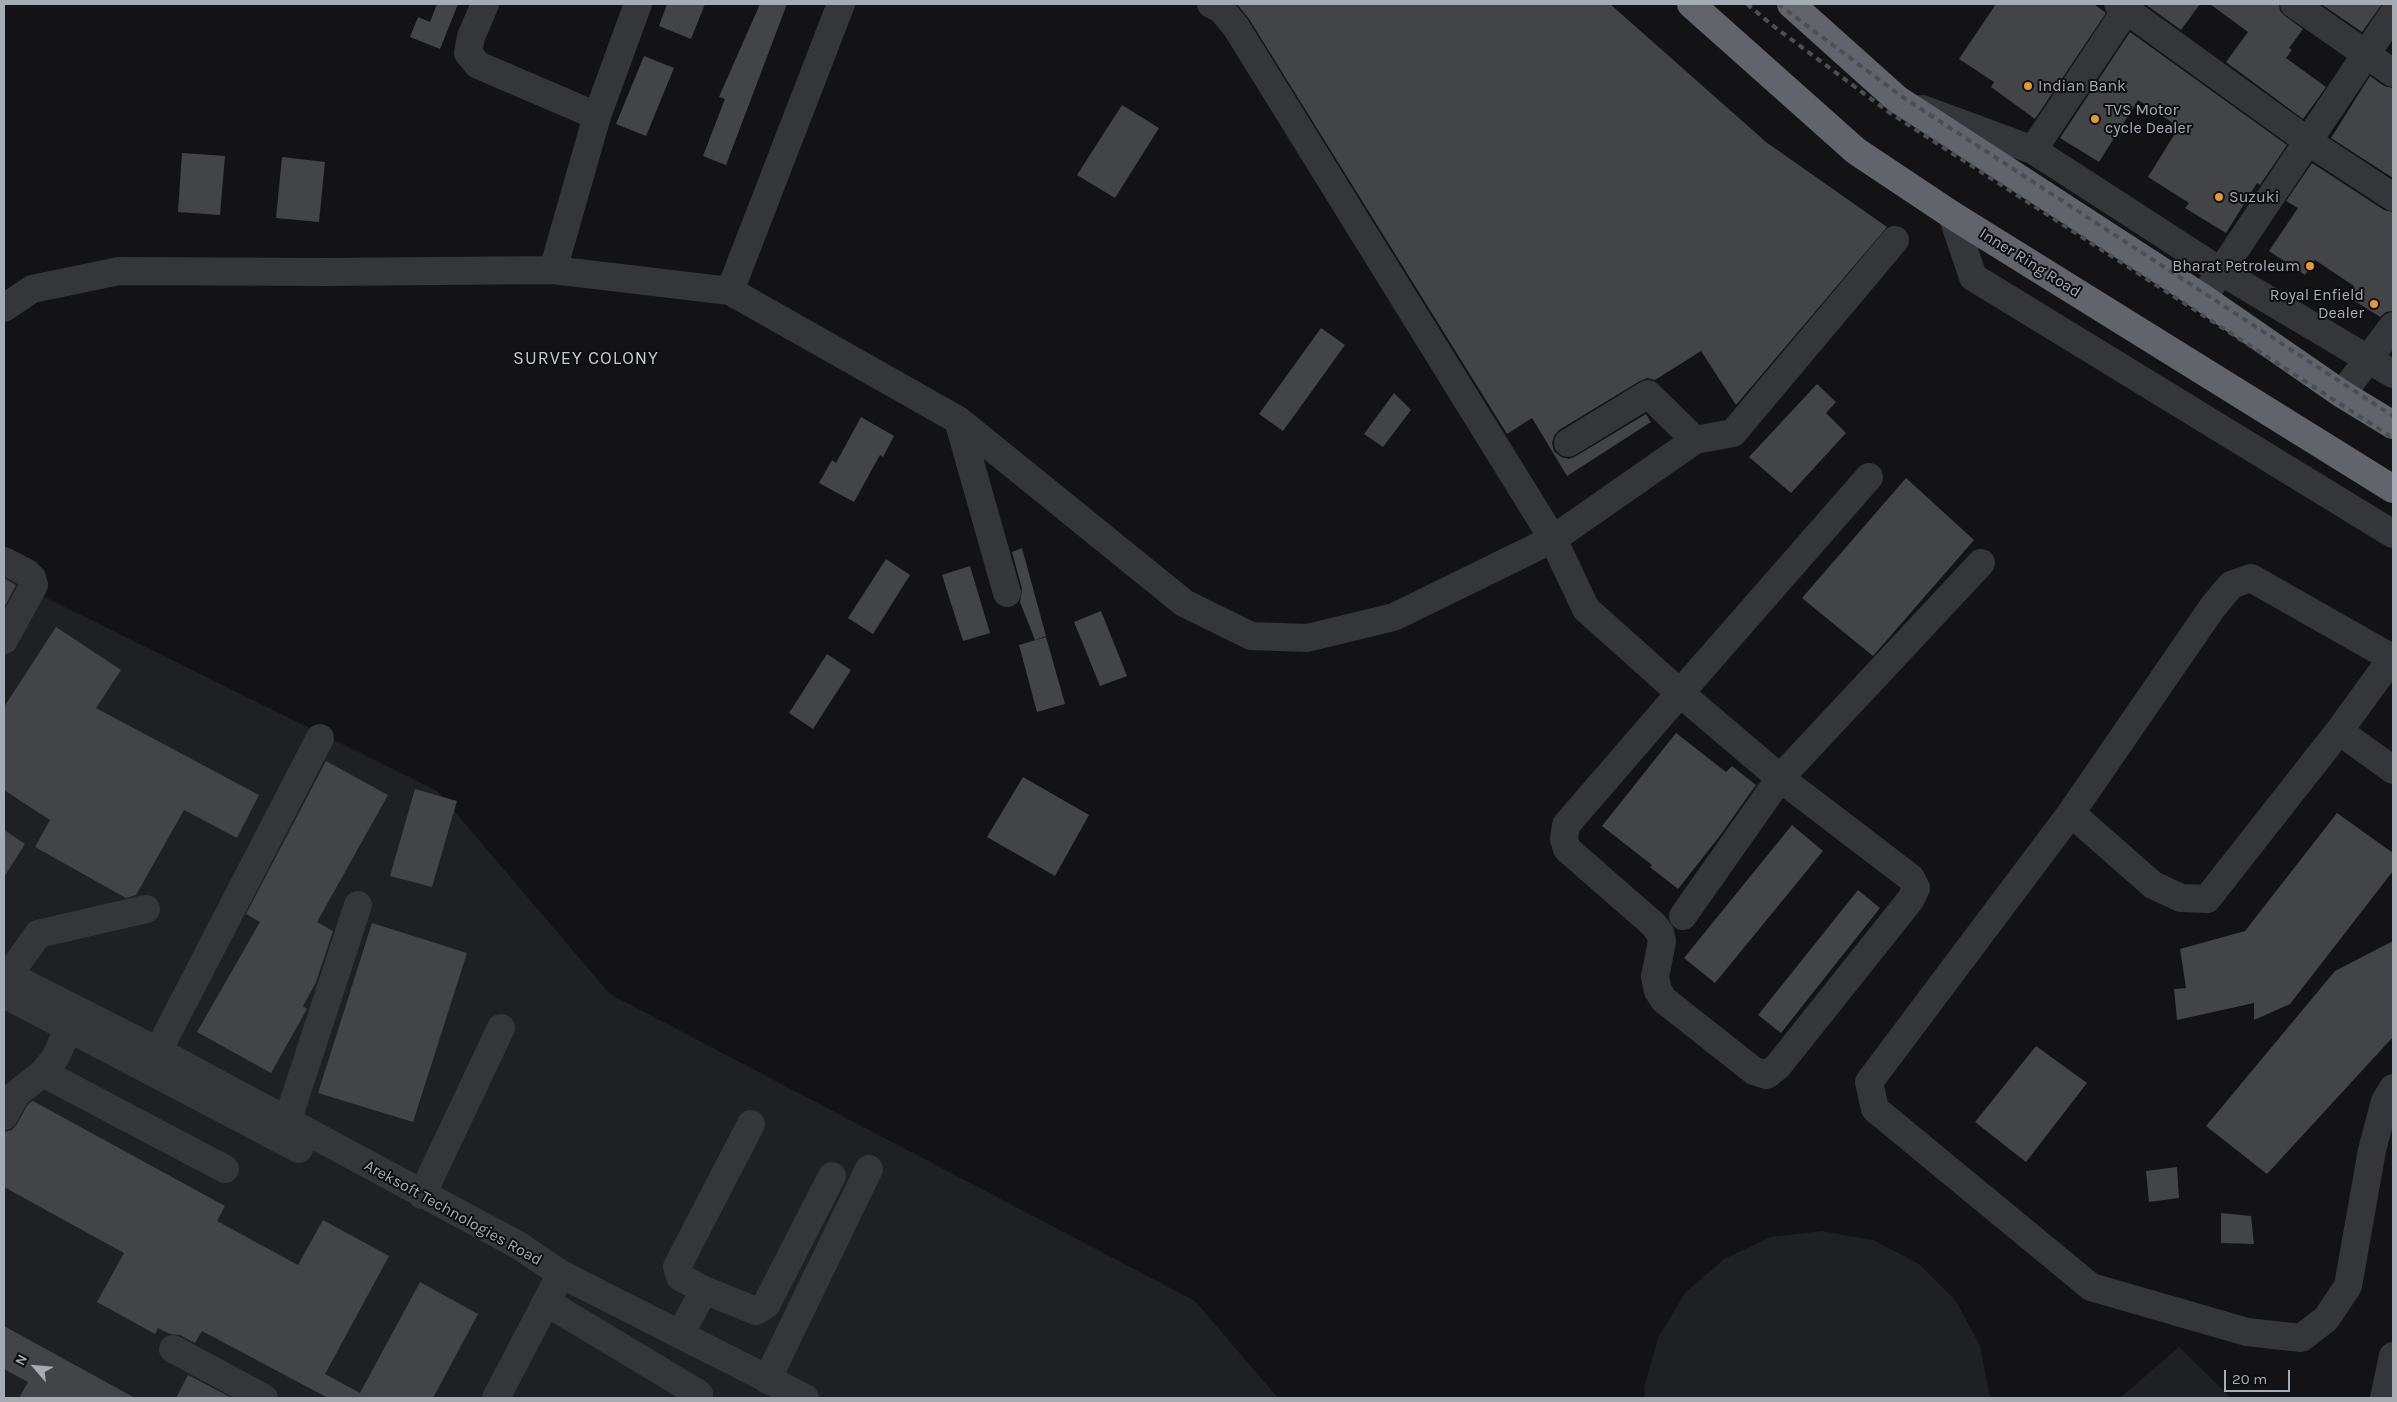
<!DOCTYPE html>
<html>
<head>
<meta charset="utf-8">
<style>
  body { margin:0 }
  #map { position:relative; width:2397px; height:1402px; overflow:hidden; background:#131315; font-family:Karla,sans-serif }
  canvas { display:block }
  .frame { position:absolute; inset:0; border:5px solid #a6acb4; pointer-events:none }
  .north { position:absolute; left:10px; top:1342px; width:50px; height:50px; -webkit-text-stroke:4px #0e0e10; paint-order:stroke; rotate:297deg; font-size:14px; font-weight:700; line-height:20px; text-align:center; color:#a6acb4 }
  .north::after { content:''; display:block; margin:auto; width:18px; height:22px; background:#a6acb4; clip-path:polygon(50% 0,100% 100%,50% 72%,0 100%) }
  .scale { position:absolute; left:2224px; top:1370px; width:66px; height:22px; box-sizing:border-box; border:2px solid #a6acb4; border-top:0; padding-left:6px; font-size:15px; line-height:18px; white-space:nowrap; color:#a6acb4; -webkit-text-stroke:4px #0e0e10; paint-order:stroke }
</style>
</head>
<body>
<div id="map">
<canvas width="2397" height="1402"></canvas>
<div class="frame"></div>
<div class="north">N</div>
<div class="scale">20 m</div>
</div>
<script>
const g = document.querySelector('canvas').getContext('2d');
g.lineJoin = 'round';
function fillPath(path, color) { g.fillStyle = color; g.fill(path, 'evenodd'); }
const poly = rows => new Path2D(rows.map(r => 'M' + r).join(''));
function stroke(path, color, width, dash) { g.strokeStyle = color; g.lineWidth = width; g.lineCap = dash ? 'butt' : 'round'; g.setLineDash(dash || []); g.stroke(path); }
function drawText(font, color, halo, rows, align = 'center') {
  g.font = font + ' Karla,sans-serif'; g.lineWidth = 4; g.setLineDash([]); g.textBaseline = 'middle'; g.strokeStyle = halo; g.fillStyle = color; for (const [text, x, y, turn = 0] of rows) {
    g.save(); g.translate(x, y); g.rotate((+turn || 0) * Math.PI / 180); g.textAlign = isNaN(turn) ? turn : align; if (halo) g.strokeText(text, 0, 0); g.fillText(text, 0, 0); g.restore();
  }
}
fillPath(poly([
  [4,577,437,791,610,994,1195,1301,1278,1398,4,1398],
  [1822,1231,1873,1240,1919,1264,1956,1301,1980,1346,1990,1398,1645,1398,1644,1388,1658,1338,1685,1293,1724,1259,1771,1237],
  [2179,1347,2231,1398,2120,1398]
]), '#1f2022');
fillPath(poly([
  [437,4,458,4,440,49,410,37,418,17,430,22],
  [667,4,705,4,691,39,659,26],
  [760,4,787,4,726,165,703,156,725,99,719,97],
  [1237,4,1610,4,1766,142,1887,227,1736,405,1701,351,1655,380,1647,378,1640,381,1559,430,1554,436,1552,443,1554,451,1561,457,1569,459,1576,456,1646,414,1651,422,1567,476,1532,418,1507,434,1249,19],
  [1996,4,2094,4,2106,13,2035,119,1991,87,1994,82,1959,59],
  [2145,4,2200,4,2181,30],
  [2210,4,2279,4,2280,11,2285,16,2303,29,2289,48,2292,50,2286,58,2326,87,2303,119,2226,62,2248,32],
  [2321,4,2382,4,2362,32],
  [2130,32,2287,145,2260,185,2257,183,2226,233,2185,208,2189,203,2148,177,2179,127,2138,100,2099,162,2060,138],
  [644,56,674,68,646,136,616,124],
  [2370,76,2384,86,2393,88,2393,178,2331,138],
  [1122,105,1159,128,1115,198,1077,175],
  [182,153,225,156,220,215,178,212],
  [282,157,325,162,319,222,276,218],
  [2312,163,2384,210,2393,212,2393,311,2386,312,2380,317,2347,296,2354,286,2315,260,2305,275,2269,251,2298,208,2286,201],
  [1321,328,1345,345,1283,431,1259,414],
  [1817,384,1836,402,1826,413,1846,433,1791,493,1749,457],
  [1394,393,1411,410,1383,447,1364,434],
  [861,417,894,436,883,457,880,455,854,502,819,483,832,460,836,463],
  [1906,478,1974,540,1873,656,1802,598],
  [1022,548,1046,636,1035,640,1020,602,1022,589,1012,552],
  [886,559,910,575,873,634,848,618],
  [970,566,990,633,963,641,942,575],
  [4,578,16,585,4,608],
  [1101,611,1127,676,1100,686,1074,622],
  [56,627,121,670,96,708,259,795,237,838,184,810,136,895,126,898,35,847,50,820,4,790,4,707],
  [1046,637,1065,704,1037,712,1019,645],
  [827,654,851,670,813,729,789,713],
  [1676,733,1726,772,1732,766,1756,785,1719,837,1678,889,1650,867,1652,865,1602,826],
  [326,761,388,795,317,922,333,931,316,982,303,1006,307,1009,271,1073,197,1032,260,922,246,914],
  [1023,777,1089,815,1055,876,987,837],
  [415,789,457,801,432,887,390,876],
  [2337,813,2393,853,2393,871,2290,1004,2254,1020,2254,1003,2177,1020,2174,989,2186,988,2180,949,2245,931],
  [1792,825,1823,851,1715,983,1684,958],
  [4,830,25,844,4,877],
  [1858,890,1880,908,1781,1033,1758,1015],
  [372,923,467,953,413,1122,318,1093],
  [2393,941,2393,1037,2267,1174,2206,1126,2335,971],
  [2036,1046,2087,1083,2026,1162,1975,1122],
  [33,1101,225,1206,217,1221,298,1265,323,1220,389,1256,325,1374,360,1393,420,1282,478,1314,433,1398,328,1398,202,1331,195,1343,180,1335,170,1334,158,1328,155,1334,97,1302,124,1253,4,1187,4,1132,12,1130,17,1124,28,1104],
  [2177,1167,2179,1198,2149,1202,2146,1171],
  [2221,1213,2251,1216,2254,1244,2221,1243],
  [4,1326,135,1398,19,1398,28,1382,4,1369],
  [188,1375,232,1398,176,1398]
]), '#424448');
stroke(poly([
  [485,4,471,37,468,53,478,65,597,116],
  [1211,4,1221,9,1236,27,1553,539,1586,609,1680,693,1780,778,1911,878,1916,888,1911,899,1778,1066,1767,1075,1754,1071,1664,1000,1658,991,1655,977,1662,941,1660,933,1654,925,1567,849,1564,839,1566,825,1680,693,1869,477],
  [2118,4,2309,142,2393,197],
  [2294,4,2393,73],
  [1922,109,2033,150,2220,271,2393,374],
  [2033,150,2130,4],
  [1952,215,1973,277,2393,534],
  [553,270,597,116,638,4],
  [2211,286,2393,14],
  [730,291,841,4],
  [4,308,32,289,119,271,325,272,553,270,730,291,958,420,1184,603,1251,636,1307,638,1394,617,1553,539,1695,440,1733,433,1895,240],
  [2342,394,2393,326],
  [958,420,1007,593],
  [1568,443,1648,394,1695,440],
  [4,561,27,573,32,578,34,585,4,640],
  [2393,656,2392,658,2339,731,2207,899,2181,898,2153,885,2071,813,2212,608,2231,585,2251,578,2392,658,2393,659],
  [2339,731,2393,770],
  [2071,813,1869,1082,1875,1109,2091,1287,2247,1332,2301,1338,2326,1319,2348,1286,2372,1150,2385,1101,2393,1088],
  [1683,916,1780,778,1981,563],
  [4,973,158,1051,518,1245,561,1274,805,1398],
  [4,987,9,975,38,934,146,909],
  [4,994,299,1149],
  [158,1051,320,738],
  [43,1073,225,1169],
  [4,1116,16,1094,43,1073,55,1058,76,1013],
  [279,1138,287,1122,358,905],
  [422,1195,501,1028],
  [704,1290,756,1311,766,1305,832,1176],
  [546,1302,699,1394],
  [680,1335,704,1290,680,1277,677,1267,751,1124],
  [173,1349,264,1398],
  [767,1380,869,1169],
  [496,1398,554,1287],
  [2384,1398,2393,1356]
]), '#343639', 28);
stroke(poly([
  [1691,4,1856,151,1952,215,2393,489],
  [1791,4,1897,99,2203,298,2342,394,2393,425]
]), '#61646a', 28);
stroke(poly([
  [1747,4,1772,25,1890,113,2393,438],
  [1778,4,1901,96,2393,416]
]), '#4c4e52', 4, [6, 5]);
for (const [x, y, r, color] of [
  [2028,86,5,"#e5973b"],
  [2095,119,5,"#e5973b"],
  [2219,197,5,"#e5973b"],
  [2310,266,5,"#e5973b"],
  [2374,304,5,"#e5973b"]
]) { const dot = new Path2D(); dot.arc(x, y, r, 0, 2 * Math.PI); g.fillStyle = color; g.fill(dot); stroke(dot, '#0e0e10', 2); }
drawText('16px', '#a6acb4', '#0e0e10', [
  ["Indian Bank",2038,86],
  ["TVS Motor",2105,110],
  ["cycle Dealer",2105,128],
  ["Suzuki",2229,197],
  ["Bharat Petroleum",2300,266,"right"],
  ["Royal Enfield",2364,295,"right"],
  ["Dealer",2364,313,"right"]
], 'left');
drawText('16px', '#a6acb4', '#0e0e10', [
  ["Inner Ring Road",2030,263,32],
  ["Areksoft Technologies Road",453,1213,29]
]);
g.letterSpacing = '1px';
drawText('18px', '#c6cad1', '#0e0e10', [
  ["SURVEY COLONY",586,359]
]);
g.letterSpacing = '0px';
</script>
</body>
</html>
